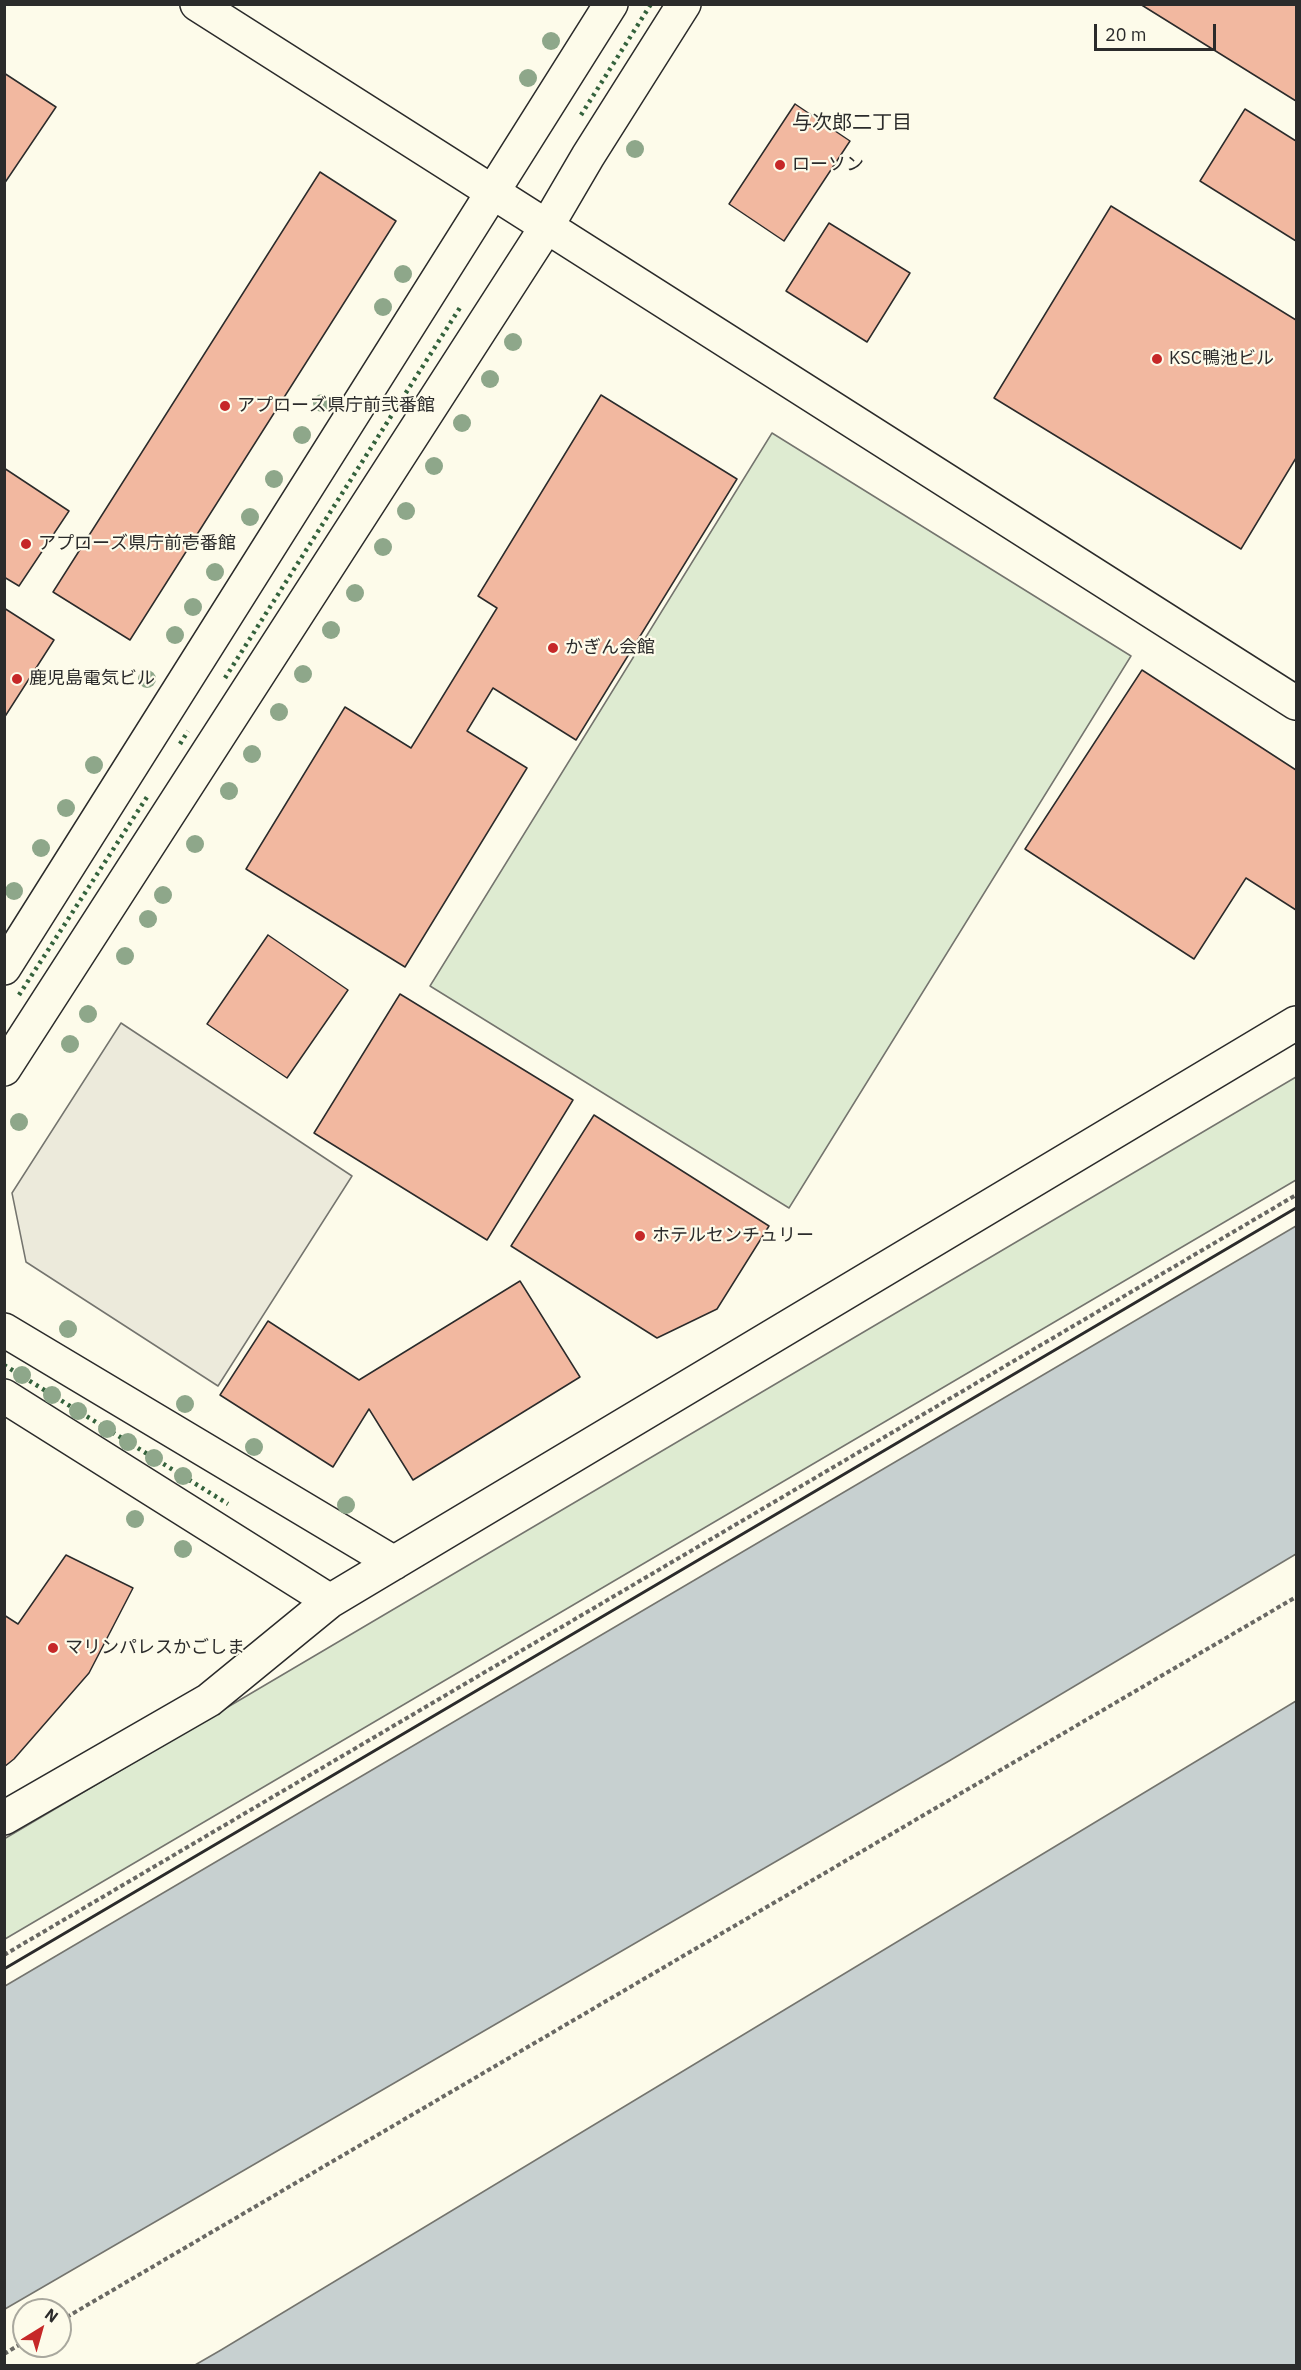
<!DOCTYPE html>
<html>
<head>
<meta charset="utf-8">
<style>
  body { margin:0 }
  #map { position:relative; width:1301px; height:2370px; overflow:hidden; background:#fdfbea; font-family:"IBM Plex Sans",sans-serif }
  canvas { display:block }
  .frame { position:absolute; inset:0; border:6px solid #2b2b2b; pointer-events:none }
  .north { position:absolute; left:12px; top:2298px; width:60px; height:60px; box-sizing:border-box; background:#fdfbea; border:2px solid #a9a89e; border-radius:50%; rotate:37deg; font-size:16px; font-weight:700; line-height:24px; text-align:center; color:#2b2b2b }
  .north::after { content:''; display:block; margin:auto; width:21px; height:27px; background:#c62828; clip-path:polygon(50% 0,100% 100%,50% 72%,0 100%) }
  .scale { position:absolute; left:1094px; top:24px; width:122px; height:27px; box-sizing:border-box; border:3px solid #2b2b2b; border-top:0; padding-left:8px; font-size:18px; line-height:21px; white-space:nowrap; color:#2b2b2b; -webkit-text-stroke:4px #fdfbea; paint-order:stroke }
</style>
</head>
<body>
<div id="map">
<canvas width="1301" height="2370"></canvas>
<div class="frame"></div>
<div class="north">N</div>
<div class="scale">20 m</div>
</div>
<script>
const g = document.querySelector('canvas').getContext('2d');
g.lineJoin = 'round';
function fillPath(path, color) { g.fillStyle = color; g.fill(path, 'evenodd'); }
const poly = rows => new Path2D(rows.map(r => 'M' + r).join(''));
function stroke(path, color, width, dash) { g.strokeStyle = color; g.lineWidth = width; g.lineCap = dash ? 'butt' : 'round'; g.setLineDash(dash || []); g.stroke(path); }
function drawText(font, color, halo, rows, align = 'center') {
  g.font = font + ' "IBM Plex Sans","Noto Sans JP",sans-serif'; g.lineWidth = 4.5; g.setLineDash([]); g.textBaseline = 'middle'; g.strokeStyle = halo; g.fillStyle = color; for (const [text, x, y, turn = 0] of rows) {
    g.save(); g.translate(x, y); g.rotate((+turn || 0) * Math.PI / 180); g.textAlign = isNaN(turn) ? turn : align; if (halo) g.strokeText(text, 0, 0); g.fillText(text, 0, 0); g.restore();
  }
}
const green = poly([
  [772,433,1131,656,789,1208,430,986,772,433],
  [1296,1077,1296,1180,5,1939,4,1839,1296,1077]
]);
fillPath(green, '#deebd1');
stroke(green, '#74746e', 1.5);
const parking = poly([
  [121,1023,352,1176,218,1386,26,1262,12,1193,121,1023]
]);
fillPath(parking, '#eceadb');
stroke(parking, '#74746e', 1.5);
const water = poly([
  [1296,1226,1296,1554,949,1761,5,2309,5,1986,1296,1226],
  [1296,1701,1296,2365,195,2365,221,2350,1296,1701]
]);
fillPath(water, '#c7d0d0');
stroke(water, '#74746e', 1.5);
const building = poly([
  [1140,4,1296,4,1296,101,1140,4],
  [4,73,56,107,4,184,4,73],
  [795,104,850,141,784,241,729,204,795,104],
  [1245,109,1296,141,1296,241,1200,181,1245,109],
  [320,172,396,221,130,640,53,592,320,172],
  [1111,206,1296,320,1296,458,1241,549,994,398,1111,206],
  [829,223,910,273,867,342,786,291,829,223],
  [601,395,737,479,576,740,493,688,467,731,527,768,405,967,246,869,345,707,411,748,497,608,478,596,601,395],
  [4,468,69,511,19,586,4,577,4,468],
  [4,608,54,640,4,718,4,608],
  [1142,670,1296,770,1296,910,1246,878,1194,959,1025,849,1142,670],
  [268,935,348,990,287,1078,207,1024,268,935],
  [400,994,573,1100,487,1240,314,1133,400,994],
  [594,1115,769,1226,717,1309,657,1338,511,1246,594,1115],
  [520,1281,580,1377,413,1480,369,1409,333,1467,220,1395,268,1321,359,1380,520,1281],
  [66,1555,133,1588,89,1673,14,1759,4,1767,4,1615,18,1624,66,1555]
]);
fillPath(building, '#f2b8a0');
stroke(building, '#2b2b2b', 1.5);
const minor = poly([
  [197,4,1296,703],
  [4,968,611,4],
  [4,1069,547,226,588,156,684,4],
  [4,1330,394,1563],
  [4,1396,330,1601],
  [4,1818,209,1700,330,1601,1296,1023]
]);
stroke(minor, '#2b2b2b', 36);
stroke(poly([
  [4,1955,1296,1195],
  [60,2321,1296,1597],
  [4,2354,24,2342]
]), '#6a6964', 4, [4.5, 3]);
stroke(minor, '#fdfbea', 33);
stroke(poly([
  [581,115,651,4],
  [225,678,461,306],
  [180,744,188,731],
  [19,995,147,797],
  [4,1365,228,1504]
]), '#34623c', 4.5, [3, 4.5]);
stroke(poly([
  [4,1969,1296,1208]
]), '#2b2b2b', 3);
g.fillStyle = '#8ea78a';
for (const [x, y] of [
  [551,41],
  [528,78],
  [635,149],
  [403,274],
  [383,307],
  [513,342],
  [490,379],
  [322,403],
  [462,423],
  [302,435],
  [434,466],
  [274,479],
  [406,511],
  [250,517],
  [383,547],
  [215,572],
  [355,593],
  [193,607],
  [331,630],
  [175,635],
  [303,674],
  [147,679],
  [279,712],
  [252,754],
  [94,765],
  [229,791],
  [66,808],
  [195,844],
  [41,848],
  [14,891],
  [163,895],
  [148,919],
  [125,956],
  [88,1014],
  [70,1044],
  [19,1122],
  [68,1329],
  [22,1375],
  [52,1395],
  [185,1404],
  [78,1411],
  [107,1429],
  [128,1442],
  [254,1447],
  [154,1458],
  [183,1476],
  [346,1505],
  [135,1519],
  [183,1549]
]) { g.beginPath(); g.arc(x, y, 9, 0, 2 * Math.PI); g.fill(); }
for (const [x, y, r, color] of [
  [780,165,6,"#c62828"],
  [1157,359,6,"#c62828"],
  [225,406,6,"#c62828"],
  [26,544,6,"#c62828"],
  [553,648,6,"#c62828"],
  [17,679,6,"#c62828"],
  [640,1236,6,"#c62828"],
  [53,1648,6,"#c62828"]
]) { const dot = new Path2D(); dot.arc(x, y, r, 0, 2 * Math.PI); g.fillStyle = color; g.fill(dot); stroke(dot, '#fdfbea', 2); }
drawText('18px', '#2b2b2b', '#fdfbea', [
  ["ローソン",792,165],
  ["KSC鴨池ビル",1169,359],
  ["アプローズ県庁前弐番館",237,406],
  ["アプローズ県庁前壱番館",38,544],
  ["かぎん会館",565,648],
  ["鹿児島電気ビル",29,679],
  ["ホテルセンチュリー",652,1236],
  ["マリンパレスかごしま",65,1648]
], 'left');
drawText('20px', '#2b2b2b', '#fdfbea', [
  ["与次郎二丁目",852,123]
]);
</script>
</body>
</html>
